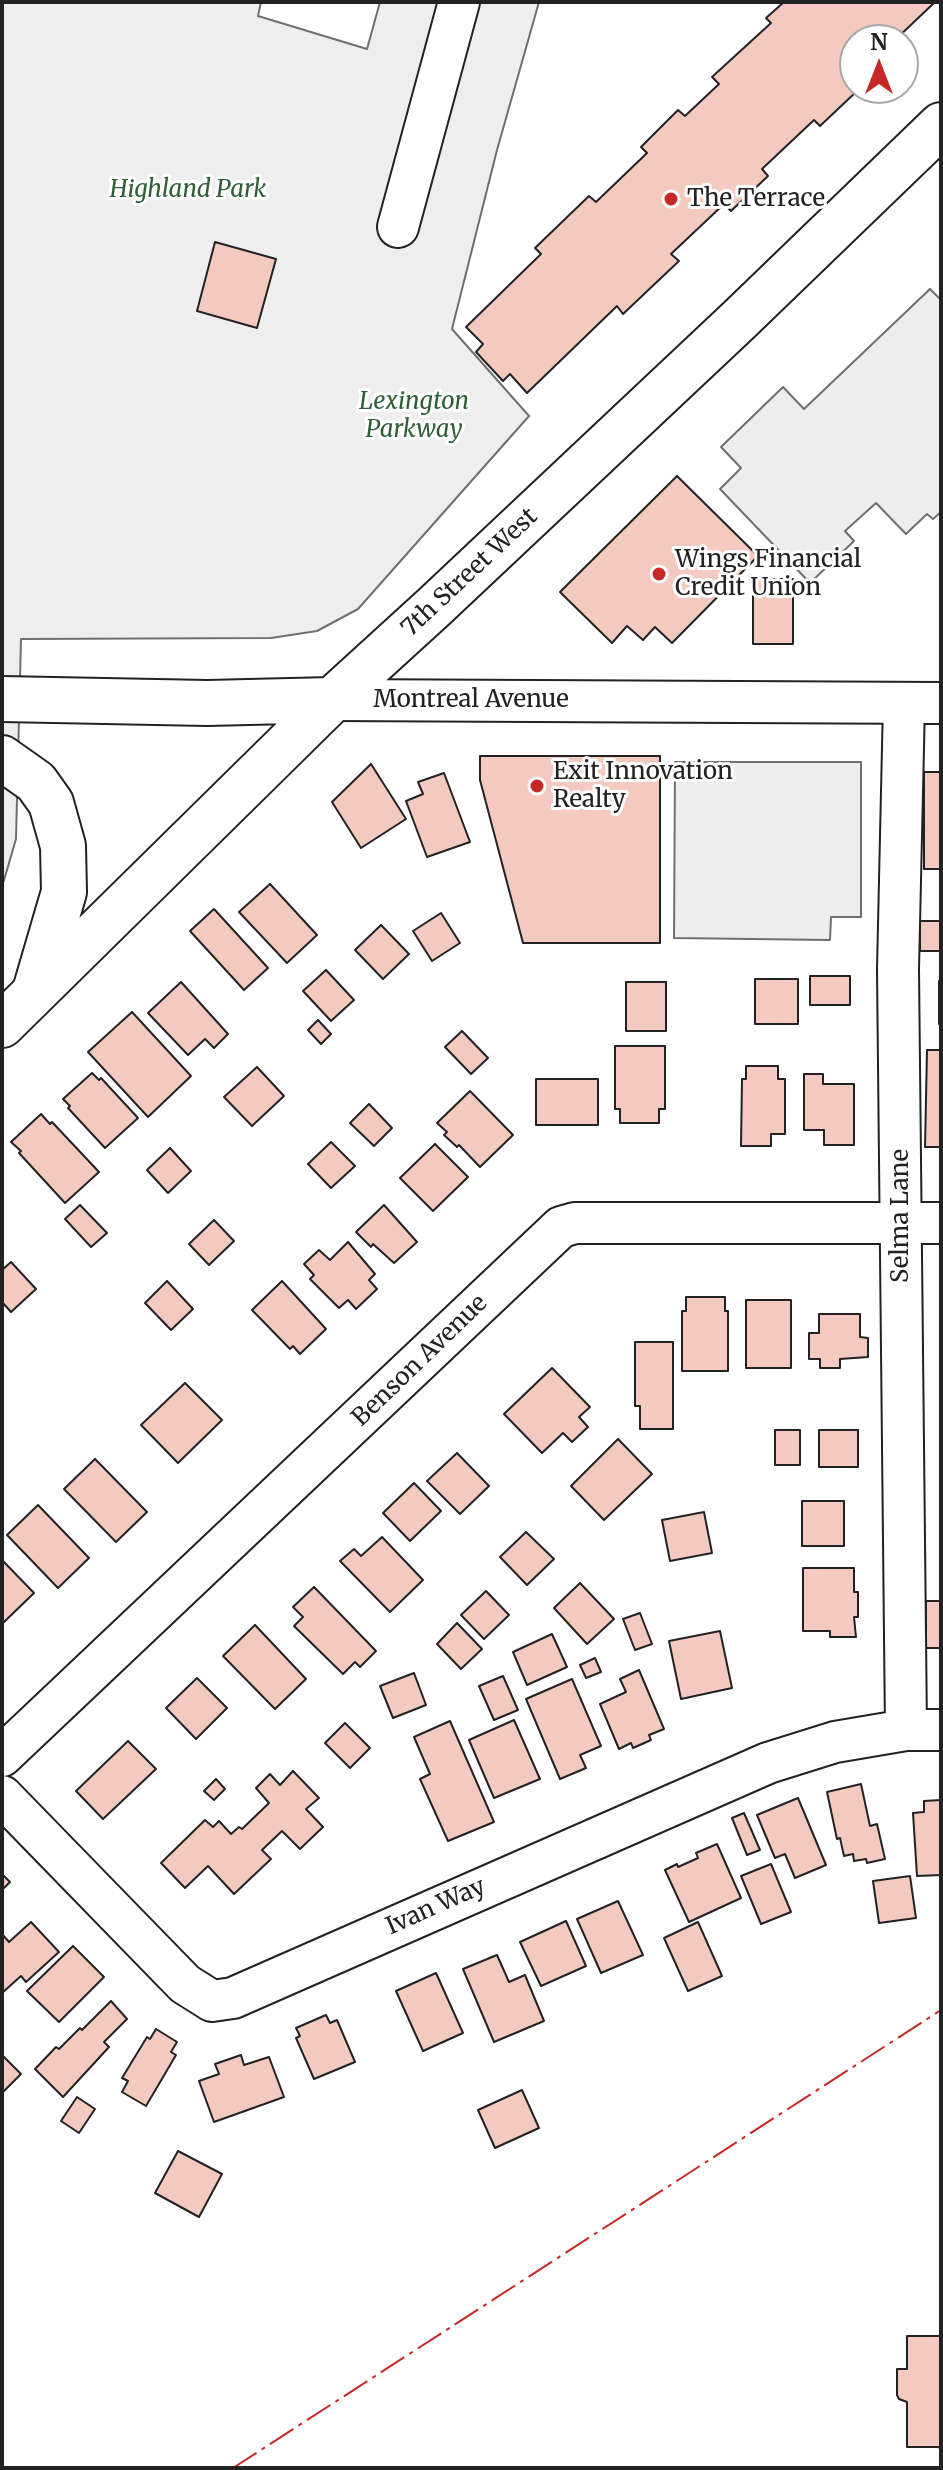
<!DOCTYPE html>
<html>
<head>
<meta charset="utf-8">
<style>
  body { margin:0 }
  #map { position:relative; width:943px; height:2470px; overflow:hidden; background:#fff; font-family:Merriweather,serif }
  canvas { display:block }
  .frame { position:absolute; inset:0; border:4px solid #222; pointer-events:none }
  .north { position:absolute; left:839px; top:24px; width:80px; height:80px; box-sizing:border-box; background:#fff; border:2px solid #a7a7a7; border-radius:50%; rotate:0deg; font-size:22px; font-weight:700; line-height:32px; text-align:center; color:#222 }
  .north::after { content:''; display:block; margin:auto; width:28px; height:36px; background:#c62828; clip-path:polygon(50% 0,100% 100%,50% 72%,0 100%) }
</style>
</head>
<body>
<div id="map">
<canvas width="943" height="2470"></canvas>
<div class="frame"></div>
<div class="north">N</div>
</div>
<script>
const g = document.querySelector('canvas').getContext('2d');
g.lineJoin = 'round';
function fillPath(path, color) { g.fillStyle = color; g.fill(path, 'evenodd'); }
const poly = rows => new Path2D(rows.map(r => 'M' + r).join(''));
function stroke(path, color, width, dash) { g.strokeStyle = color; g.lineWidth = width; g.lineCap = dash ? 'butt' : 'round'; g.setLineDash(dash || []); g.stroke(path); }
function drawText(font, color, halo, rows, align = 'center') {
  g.font = font + ' Merriweather,serif'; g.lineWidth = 6; g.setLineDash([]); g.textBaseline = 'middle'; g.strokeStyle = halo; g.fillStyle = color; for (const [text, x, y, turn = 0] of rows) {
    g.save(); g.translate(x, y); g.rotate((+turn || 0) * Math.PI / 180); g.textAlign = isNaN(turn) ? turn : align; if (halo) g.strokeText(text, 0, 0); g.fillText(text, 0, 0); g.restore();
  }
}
const green = poly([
  [2,2,261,2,258,16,367,49,380,2,539,2,497,150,452,329,529,416,358,609,317,631,271,638,21,639,16,839,2,887,2,2]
]);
fillPath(green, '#eee');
stroke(green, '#6f6f6f', 2);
const parking = poly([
  [930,289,941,300,941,512,933,519,927,514,906,534,876,503,845,531,854,541,810,583,720,489,741,468,721,447,783,387,804,409,930,289],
  [675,762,861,762,861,917,831,917,830,940,674,938,675,762]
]);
fillPath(parking, '#ededed');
stroke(parking, '#6f6f6f', 2);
const building = poly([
  [784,2,935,2,895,40,855,40,855,78,850,83,857,91,820,126,814,120,762,169,768,176,731,211,724,204,671,254,679,261,623,314,617,306,527,393,510,374,503,381,476,352,483,344,466,327,541,254,535,248,589,196,596,202,647,153,641,147,678,110,685,116,719,84,712,77,771,23,766,18,784,2],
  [215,242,276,259,257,328,197,311,215,242],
  [677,476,758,556,672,643,655,627,643,640,627,626,612,643,560,592,677,476],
  [753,579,793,579,793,644,753,644,753,579],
  [480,756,660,756,660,943,523,943,480,780,480,756],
  [371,764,406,819,361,848,332,802,371,764],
  [924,772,941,772,941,869,924,869,924,772],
  [444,773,470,842,427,857,406,801,423,794,418,782,444,773],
  [270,884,317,935,287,963,239,912,270,884],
  [214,909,268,968,244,990,190,931,214,909],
  [441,913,460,943,432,961,413,931,441,913],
  [920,921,941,921,941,951,920,951,920,921],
  [381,925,409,954,383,979,355,950,381,925],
  [326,970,354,1000,331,1021,303,991,326,970],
  [810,976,850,976,850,1005,810,1005,810,976],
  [755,979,798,979,798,1024,755,1024,755,979],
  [939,981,941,981,941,1024,939,1024,939,981],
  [181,982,228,1034,214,1048,205,1039,188,1055,148,1013,181,982],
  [626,982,666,982,666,1031,626,1031,626,982],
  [132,1012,191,1076,148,1117,88,1052,132,1012],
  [318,1020,331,1034,321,1044,308,1030,318,1020],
  [462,1031,488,1058,471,1074,445,1047,462,1031],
  [615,1046,665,1046,665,1109,659,1109,659,1123,620,1123,620,1109,615,1109,615,1046],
  [927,1050,941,1050,941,1147,925,1147,927,1050],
  [746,1066,778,1066,778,1079,785,1079,785,1134,771,1134,771,1146,741,1146,742,1079,746,1079,746,1066],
  [257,1067,284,1096,252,1126,224,1097,257,1067],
  [92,1073,99,1080,101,1078,138,1118,105,1148,68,1108,70,1106,63,1099,92,1073],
  [804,1074,823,1074,823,1084,854,1084,854,1145,824,1145,824,1130,804,1130,804,1074],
  [536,1079,598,1079,598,1125,536,1125,536,1079],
  [470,1091,513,1135,480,1167,459,1145,457,1147,444,1135,447,1132,437,1123,470,1091],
  [369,1104,392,1128,374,1146,350,1123,369,1104],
  [41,1114,50,1124,52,1122,99,1172,65,1203,19,1153,21,1151,11,1142,41,1114],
  [331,1142,355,1166,331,1188,308,1164,331,1142],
  [435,1144,468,1177,433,1211,400,1178,435,1144],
  [170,1148,191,1171,168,1193,147,1170,170,1148],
  [80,1205,107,1233,91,1247,65,1219,80,1205],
  [384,1205,417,1242,394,1263,373,1244,371,1247,356,1232,384,1205],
  [214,1220,234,1241,209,1265,189,1244,214,1220],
  [348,1242,375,1274,369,1280,377,1289,356,1309,348,1300,339,1308,310,1279,314,1275,304,1264,319,1250,330,1260,348,1242],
  [11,1262,36,1289,11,1312,2,1302,2,1270,11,1262],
  [167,1281,193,1309,171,1330,145,1303,167,1281],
  [282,1281,326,1329,300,1354,293,1346,290,1349,252,1310,282,1281],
  [686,1297,725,1297,725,1311,728,1311,728,1371,682,1371,682,1311,686,1311,686,1297],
  [746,1300,791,1300,791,1368,746,1368,746,1300],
  [819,1314,860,1314,860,1337,868,1338,868,1357,840,1359,840,1368,820,1368,820,1359,809,1359,809,1333,819,1333,819,1314],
  [635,1342,673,1342,673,1429,640,1429,640,1406,635,1406,635,1342],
  [552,1368,590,1407,579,1417,588,1427,572,1442,563,1433,542,1453,504,1414,552,1368],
  [185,1383,222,1420,178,1463,141,1425,185,1383],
  [775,1430,800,1430,800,1465,775,1465,775,1430],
  [819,1430,858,1430,858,1467,819,1467,819,1430],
  [618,1439,652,1474,604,1520,571,1486,618,1439],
  [457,1453,489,1486,460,1514,427,1481,457,1453],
  [95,1459,147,1512,116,1542,64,1489,95,1459],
  [414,1483,441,1511,410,1541,383,1513,414,1483],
  [802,1501,844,1501,844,1546,802,1546,802,1501],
  [38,1505,89,1558,58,1588,7,1535,38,1505],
  [704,1512,712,1553,670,1561,662,1520,704,1512],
  [526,1532,554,1559,527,1585,500,1557,526,1532],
  [382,1537,423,1580,390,1612,340,1561,354,1549,361,1556,382,1537],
  [2,1560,34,1593,3,1623,2,1622,2,1560],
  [803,1568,854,1568,854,1592,858,1592,858,1617,854,1617,856,1637,830,1637,830,1631,803,1631,803,1568],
  [580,1583,614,1619,587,1644,554,1608,580,1583],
  [314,1587,376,1651,360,1667,355,1662,343,1674,294,1626,303,1617,293,1607,314,1587],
  [486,1591,509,1615,484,1639,461,1615,486,1591],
  [926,1601,941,1601,941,1648,926,1648,926,1601],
  [640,1613,652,1644,635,1650,623,1619,640,1613],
  [457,1623,482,1649,461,1669,437,1644,457,1623],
  [255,1625,306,1679,275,1709,223,1656,255,1625],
  [720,1631,732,1688,681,1699,669,1641,720,1631],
  [552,1634,567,1667,527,1685,513,1652,552,1634],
  [595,1658,601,1672,586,1678,580,1665,595,1658],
  [639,1670,664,1729,649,1735,651,1740,633,1748,631,1743,619,1749,600,1704,626,1692,620,1679,639,1670],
  [414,1673,426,1705,393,1718,380,1686,414,1673],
  [503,1676,518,1710,494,1720,479,1686,503,1676],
  [197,1678,227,1708,196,1739,166,1708,197,1678],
  [572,1679,601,1746,580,1755,586,1768,560,1779,526,1699,572,1679],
  [514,1720,540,1779,494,1798,469,1740,514,1720],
  [450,1721,494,1822,448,1841,420,1779,430,1774,414,1737,450,1721],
  [345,1723,370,1748,350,1768,325,1743,345,1723],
  [128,1741,156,1769,103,1819,76,1791,128,1741],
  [293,1771,319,1798,306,1809,323,1827,300,1849,282,1831,262,1850,271,1859,234,1894,208,1866,185,1888,161,1863,205,1820,213,1827,219,1821,231,1834,239,1827,242,1829,269,1803,256,1788,270,1774,280,1785,293,1771],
  [216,1779,225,1789,214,1800,204,1791,216,1779],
  [861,1784,870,1826,877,1824,885,1859,867,1863,866,1859,854,1861,853,1854,844,1856,840,1838,837,1839,827,1792,861,1784],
  [798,1798,826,1865,795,1878,785,1854,775,1858,757,1815,798,1798],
  [941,1800,941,1875,917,1876,913,1813,924,1812,924,1801,941,1800],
  [744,1813,760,1850,747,1855,732,1818,744,1813],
  [717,1844,741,1898,689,1922,665,1870,677,1864,678,1867,698,1858,696,1853,717,1844],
  [771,1864,791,1912,761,1924,741,1876,771,1864],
  [2,1874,10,1882,2,1890,2,1874],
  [910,1876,916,1918,879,1923,873,1881,910,1876],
  [618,1901,643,1955,601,1973,577,1919,618,1901],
  [566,1921,586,1966,541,1986,520,1942,566,1921],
  [31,1922,59,1952,26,1982,21,1976,2,1993,2,1934,9,1942,31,1922],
  [698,1922,722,1976,688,1991,664,1938,698,1922],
  [73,1946,104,1977,59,2022,27,1991,73,1946],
  [497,1955,509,1982,525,1975,544,2021,494,2042,463,1969,497,1955],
  [436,1973,463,2033,423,2051,396,1991,436,1973],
  [111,2001,127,2019,104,2042,109,2047,63,2097,35,2069,56,2047,59,2049,80,2028,82,2030,111,2001],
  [326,2015,330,2023,337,2020,355,2062,314,2079,296,2038,300,2036,296,2028,326,2015],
  [156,2029,177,2042,171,2052,176,2055,146,2106,122,2092,128,2081,122,2078,147,2037,150,2039,156,2029],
  [2,2055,21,2074,2,2093,2,2055],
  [241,2055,244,2065,269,2057,284,2097,214,2122,199,2081,219,2074,215,2064,241,2055],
  [522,2090,539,2128,495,2148,478,2110,522,2090],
  [77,2097,95,2109,79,2133,61,2121,77,2097],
  [178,2151,222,2174,199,2217,155,2193,178,2151],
  [907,2336,941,2336,941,2451,939,2447,907,2447,907,2402,899,2399,897,2395,897,2369,907,2369,907,2336]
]);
fillPath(building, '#f3c9c0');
stroke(building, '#222', 2);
const minor = poly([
  [398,227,459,2],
  [332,700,941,703],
  [904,703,898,969,906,1730],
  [2,1756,561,1227,575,1223,941,1223],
  [2,1796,185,1984,212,2001,233,1998,768,1763,835,1742,906,1730,941,1730]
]);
const major = poly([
  [2,699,207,703,332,700],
  [2,758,36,782,51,803,63,846,64,892,35,991],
  [2,1025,332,700,434,607,739,320,941,125]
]);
stroke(minor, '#222', 44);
stroke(major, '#222', 48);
stroke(minor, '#fff', 40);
stroke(major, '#fff', 44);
stroke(poly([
  [233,2468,941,2010]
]), '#c62828', 2, [28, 6, 4, 6]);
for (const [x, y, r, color] of [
  [671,199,8,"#c62828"],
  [659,574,8,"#c62828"],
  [537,786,8,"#c62828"]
]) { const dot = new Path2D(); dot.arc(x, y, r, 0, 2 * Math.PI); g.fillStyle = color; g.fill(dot); stroke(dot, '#fff', 3); }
drawText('italic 24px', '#2f5e38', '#fff', [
  ["Highland Park",188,190],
  ["Lexington",414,402],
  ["Parkway",414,430]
]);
drawText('24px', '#222', '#fff', [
  ["The Terrace",687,199],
  ["Wings Financial",675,560],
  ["Credit Union",675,588],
  ["Exit Innovation",553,772],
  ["Realty",553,800]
], 'left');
drawText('24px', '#222', '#fff', [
  ["7th Street West",470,573,-43],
  ["Montreal Avenue",471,700],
  ["Selma Lane",901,1216,-90],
  ["Benson Avenue",420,1361,-44],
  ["Ivan Way",436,1907,-24]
]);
</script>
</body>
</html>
